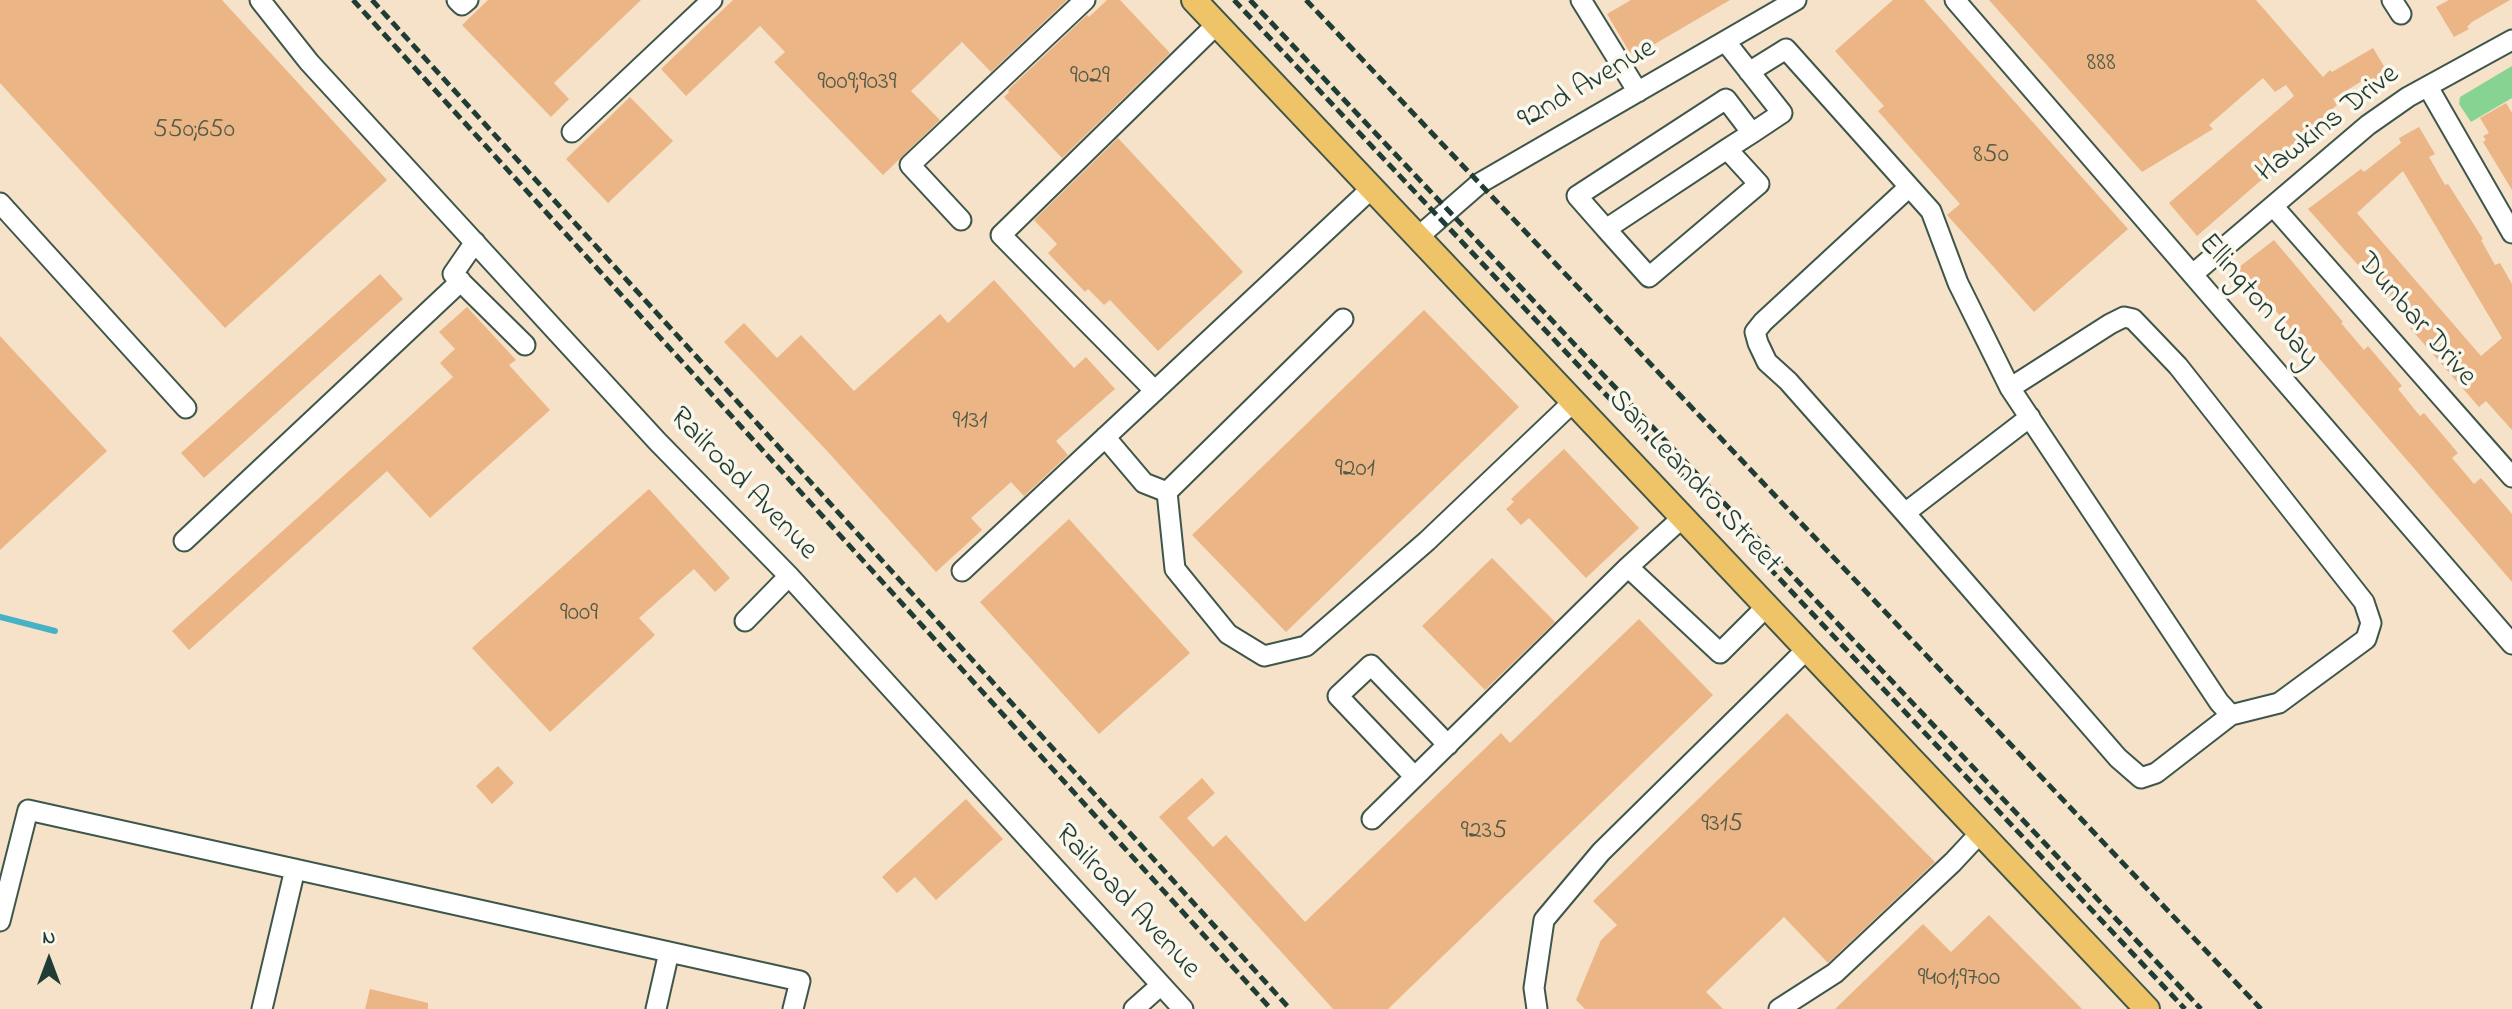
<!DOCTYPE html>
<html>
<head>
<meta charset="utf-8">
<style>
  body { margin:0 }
  #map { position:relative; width:2512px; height:1009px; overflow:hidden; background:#f5e2c8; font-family:"Indie Flower",sans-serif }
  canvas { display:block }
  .north { position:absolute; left:14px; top:925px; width:70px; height:70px; -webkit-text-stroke:5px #fbf7ec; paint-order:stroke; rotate:0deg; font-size:19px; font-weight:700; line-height:28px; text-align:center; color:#1f3d34 }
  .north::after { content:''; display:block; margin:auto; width:24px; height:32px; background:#1f3d34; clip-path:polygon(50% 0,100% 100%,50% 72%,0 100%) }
</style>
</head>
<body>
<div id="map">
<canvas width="2512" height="1009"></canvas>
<div class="north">N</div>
</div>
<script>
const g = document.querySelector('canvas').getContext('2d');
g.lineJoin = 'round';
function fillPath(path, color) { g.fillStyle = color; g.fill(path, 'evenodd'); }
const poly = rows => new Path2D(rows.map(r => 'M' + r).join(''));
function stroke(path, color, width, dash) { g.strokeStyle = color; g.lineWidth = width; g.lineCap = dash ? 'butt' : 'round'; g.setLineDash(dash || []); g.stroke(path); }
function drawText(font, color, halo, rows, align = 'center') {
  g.font = font + ' "Indie Flower",sans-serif'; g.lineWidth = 7; g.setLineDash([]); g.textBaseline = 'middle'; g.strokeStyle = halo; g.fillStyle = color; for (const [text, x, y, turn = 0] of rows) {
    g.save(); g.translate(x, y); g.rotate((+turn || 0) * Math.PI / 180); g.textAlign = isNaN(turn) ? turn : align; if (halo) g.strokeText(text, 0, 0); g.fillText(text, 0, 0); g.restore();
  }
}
fillPath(poly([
  [2512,66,2512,98,2471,122,2459,104,2460,97]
]), '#87d492');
stroke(poly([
  [0,617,55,631]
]), '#47b2c5', 6);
fillPath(poly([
  [0,0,222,0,387,180,225,328,0,83],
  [488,0,641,0,554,83,569,99,551,117,462,25],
  [733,0,1067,0,991,72,962,42,911,91,940,120,883,175,774,62,785,52,760,26,686,96,661,69],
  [1107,0,1120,0,1170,53,1062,158,1004,97,1009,92,1008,90,1087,15,1089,17],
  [1631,0,1730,0,1636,55,1634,51,1630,53,1607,14],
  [1893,0,1924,0,2128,229,2034,312,1947,215,1960,204,1878,111,1884,106,1835,51],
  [1989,0,2256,0,2323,77,2330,70,2332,72,2373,48,2390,76,2375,85,2372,81,2368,84,2365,79,2333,99,2337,105,2331,110,2334,113,2318,126,2320,129,2197,236,2169,203,2294,96,2286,85,2275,92,2263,78,2209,125,2213,129,2142,172],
  [2449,0,2510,0,2472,22,2467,27,2469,29,2454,37,2436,7],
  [630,97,673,141,608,203,566,159],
  [2506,103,2512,113,2512,190,2483,142,2486,140,2483,136,2489,133,2480,118],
  [2419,127,2435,154,2429,157,2445,185,2448,184,2483,239,2481,240,2495,265,2500,263,2512,284,2512,430,2486,401,2479,407,2410,328,2414,325,2380,288,2383,286,2361,262,2358,265,2308,209,2361,169,2364,172,2401,143,2399,138],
  [2403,171,2502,338,2481,356,2357,213],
  [1118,138,1243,272,1158,351,1110,300,1104,305,1088,289,1085,292,1048,253,1057,244,1034,220],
  [2274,240,2343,322,2341,323,2364,350,2368,346,2402,386,2398,389,2420,416,2424,413,2458,453,2452,458,2474,484,2481,478,2512,514,2512,582,2293,328,2291,329,2266,299,2258,306,2235,278,2237,276,2234,271],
  [380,274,403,299,204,478,181,453],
  [994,280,1074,368,1086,357,1115,389,1056,441,1068,455,1024,496,1011,482,971,518,982,530,936,572,829,453,724,342,744,323,777,358,801,335,854,391,940,314,948,323],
  [467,307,516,360,509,365,550,410,430,518,387,471,189,650,172,631,453,377,440,363,455,349,439,332],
  [1424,310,1519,407,1286,632,1192,535],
  [0,336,107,451,0,550],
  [1564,449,1639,528,1586,578,1529,518,1521,525,1506,509,1514,502,1511,499],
  [649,489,730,578,715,592,694,569,639,618,655,635,550,732,472,648],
  [1069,519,1190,653,1099,734,980,602],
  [1492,558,1555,622,1485,690,1422,626],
  [1639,619,1713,695,1388,1009,1333,1009,1159,817,1202,778,1215,793,1187,818,1213,847,1226,835,1305,922,1501,733,1510,743],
  [1787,713,1935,862,1828,963,1784,917,1706,992,1723,1009,1585,1009,1576,1000,1601,940,1617,925,1593,901],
  [498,766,514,783,492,804,476,786],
  [966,799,1003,839,936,900,915,877,897,893,882,877],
  [1989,915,2082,1009,1835,1009,1923,924,1951,952],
  [370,989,428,1003,428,1009,365,1009]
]), '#ebb586');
const minor = poly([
  [260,0,309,62,657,441,789,576,1183,1009],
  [457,0,462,5,468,0],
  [1581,0,1638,92],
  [1955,0,2512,644],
  [2392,0,2401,14],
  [1725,41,1782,113,1752,133,1727,149,1606,229,1577,196,1726,99,1752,133],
  [1749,72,1786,49,1931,211,1958,283,2010,388,2219,702,2231,715,2279,703,2366,639,2371,623,2364,602,2178,366,2133,319,2124,317,2110,324,2010,388],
  [2428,87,2512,233],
  [572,132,712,0],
  [1909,187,1763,322,1755,332,1758,343,1767,362,1788,381,1905,513,2118,758,2141,778,2156,773,2231,715],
  [0,203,186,408],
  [2273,206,2512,477],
  [961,220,910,165,1085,0],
  [1606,229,1649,277,1759,184,1727,149],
  [1418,237,1480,183,1796,0],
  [475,242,453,274,525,345],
  [2193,274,2368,125,2408,97,2512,40],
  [1155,391,1001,235,1217,24],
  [1105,437,1144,483,1167,492,1343,319],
  [1167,492,1175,569,1228,634,1264,656,1306,646,1427,541,1573,402],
  [1905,513,2030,417],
  [184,541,461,281],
  [1628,567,1720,653,1767,606],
  [962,571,1372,188],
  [745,621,789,576],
  [1414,776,1338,696,1371,665,1448,745],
  [1372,819,1628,567,1682,518],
  [0,921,28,810,800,981,793,1009],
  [262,1009,295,869],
  [656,1009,669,952],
  [1134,1009,1161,985],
  [1537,1009,1534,988,1544,920,1601,852,1807,649],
  [1779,1009,1835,973,1953,862,1981,832]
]);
const major = poly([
  [1194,0,2147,1009]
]);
stroke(minor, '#3f564a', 23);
stroke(major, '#3f564a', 28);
stroke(minor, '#fff', 19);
stroke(major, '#efc469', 24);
stroke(poly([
  [353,0,1271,1009],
  [372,0,1290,1009],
  [1234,0,2185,1009],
  [1250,0,2201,1009],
  [1306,0,2261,1009]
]), '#1f3d34', 5, [10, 5]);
drawText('26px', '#525b48', null, [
  ["888",2101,65],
  ["9029",1090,78],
  ["9009;9039",857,84],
  ["550;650",194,132],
  ["850",1991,157],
  ["9131",970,423],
  ["9201",1355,471],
  ["9009",579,615],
  ["9315",1722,826],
  ["9235",1484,833],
  ["9401;9700",1959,980]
]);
drawText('30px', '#1f3d34', '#fbf7ec', [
  ["92nd Avenue",1588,86,-30],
  ["Hawkins Drive",2329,125,-38],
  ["Ellington Way",2257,302,49],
  ["Dunbar Drive",2415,321,49],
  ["San Leandro Street",1693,483,47],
  ["Railroad Avenue",742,485,46],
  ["Railroad Avenue",1126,903,47]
]);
</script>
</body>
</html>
